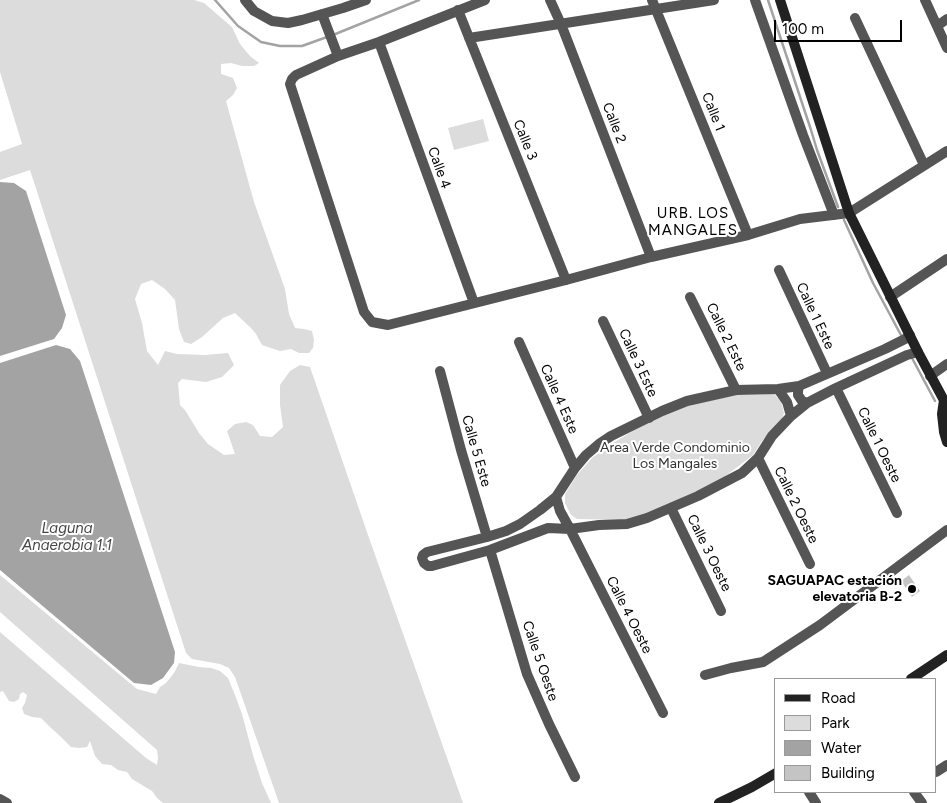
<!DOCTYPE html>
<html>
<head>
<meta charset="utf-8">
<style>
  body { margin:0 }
  #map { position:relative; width:947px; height:803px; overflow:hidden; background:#fff; font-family:Figtree,sans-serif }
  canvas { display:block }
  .legend { position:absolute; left:774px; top:678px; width:162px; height:115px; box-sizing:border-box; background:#fff; border:1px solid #999; margin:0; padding:6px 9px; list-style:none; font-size:15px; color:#000 }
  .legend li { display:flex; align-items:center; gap:10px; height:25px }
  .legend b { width:25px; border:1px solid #999 }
  .scale { position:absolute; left:774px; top:20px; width:128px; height:22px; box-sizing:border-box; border:2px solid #000; border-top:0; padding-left:6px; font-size:15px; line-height:18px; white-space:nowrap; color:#000; -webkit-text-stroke:4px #fff; paint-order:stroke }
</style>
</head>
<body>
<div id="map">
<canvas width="947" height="803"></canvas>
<ul class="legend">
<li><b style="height:6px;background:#222"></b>Road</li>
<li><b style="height:14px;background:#dcdcdc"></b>Park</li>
<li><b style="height:14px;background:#a3a3a3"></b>Water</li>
<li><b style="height:14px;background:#c4c4c4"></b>Building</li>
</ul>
<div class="scale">100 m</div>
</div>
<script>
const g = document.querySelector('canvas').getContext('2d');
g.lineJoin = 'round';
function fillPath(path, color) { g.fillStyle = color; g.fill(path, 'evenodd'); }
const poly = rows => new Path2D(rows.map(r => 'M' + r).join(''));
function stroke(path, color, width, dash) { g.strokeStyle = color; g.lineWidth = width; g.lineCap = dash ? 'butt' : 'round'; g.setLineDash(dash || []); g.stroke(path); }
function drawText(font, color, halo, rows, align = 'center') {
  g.font = font + ' Figtree,sans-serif'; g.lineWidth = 4; g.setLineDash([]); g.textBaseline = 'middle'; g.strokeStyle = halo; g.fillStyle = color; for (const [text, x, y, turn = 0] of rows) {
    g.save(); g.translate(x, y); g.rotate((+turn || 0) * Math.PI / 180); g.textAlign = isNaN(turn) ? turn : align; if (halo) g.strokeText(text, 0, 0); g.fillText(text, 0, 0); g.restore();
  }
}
fillPath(poly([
  [0,0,194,0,204,3,232,27,240,44,250,56,259,63,254,66,242,66,231,63,221,64,221,74,233,78,237,88,233,95,226,101,254,202,285,289,289,314,295,328,304,329,312,331,314,340,313,348,309,353,299,353,291,349,280,351,262,345,256,334,252,329,235,313,223,318,202,337,191,344,184,342,179,329,175,300,165,289,152,280,141,284,135,299,142,323,147,351,158,365,165,351,177,354,205,355,228,353,234,365,222,377,206,382,182,379,178,383,180,405,185,410,199,433,208,444,224,455,235,454,227,431,235,424,246,422,253,425,260,436,272,437,283,427,280,405,280,385,290,371,300,365,310,367,368,535,463,803,279,803,235,677,229,668,220,664,192,659,186,653,30,170,0,180,0,152,22,144,0,72],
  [483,119,489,141,454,150,448,128],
  [769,394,775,395,781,402,784,413,782,419,762,441,753,455,719,481,648,514,627,520,577,519,571,515,565,503,565,494,577,475,592,458,608,446,633,431,662,416,694,404,736,395],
  [0,575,137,689,156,694,160,687,166,683,174,673,179,663,199,667,211,668,220,671,228,678,235,695,242,714,253,755,262,783,271,803,163,803,157,798,152,791,132,779,127,772,118,770,111,765,102,764,95,756,90,741,87,747,79,748,71,747,60,736,50,727,41,718,32,717,24,714,22,708,25,703,27,695,23,692,20,694,19,699,14,702,9,701,3,691,0,692,0,632,146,758,157,765,158,758,157,750,0,612]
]), '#dcdcdc');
fillPath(poly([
  [0,182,14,183,26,191,66,315,62,328,54,339,0,356],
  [56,345,70,349,80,361,175,652,174,663,163,678,151,685,134,683,0,570,0,363]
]), '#a3a3a3');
stroke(poly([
  [215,0,238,26,261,42,280,46,302,46,327,37],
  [768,0,811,130,817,150,838,207],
  [333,35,419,0],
  [844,220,873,283,902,337],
  [912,358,935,401]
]), '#a3a3a3', 2.5);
fillPath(poly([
  [909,575,920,591,912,597,901,581]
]), '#c4c4c4');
stroke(poly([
  [245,0,254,11,272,21,288,23,302,20,343,8,366,0],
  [485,0,379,42,338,56,296,75,292,79,290,84,364,312,372,322,388,325,566,280,651,257,748,235,800,219,849,213,947,151],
  [550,0,561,24,651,257],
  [652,0,748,235],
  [755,0,803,135,834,215],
  [925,0,947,48],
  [458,10,566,280],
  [322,14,338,56],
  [855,18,924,165],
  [937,26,947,19],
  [469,38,714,0],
  [379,42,474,303],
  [779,270,827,373],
  [690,297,736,390],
  [890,297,947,259],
  [603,321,649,418],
  [910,335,905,339,885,349,799,386,778,389,736,390,687,401,662,411,611,436,599,444,586,455,575,468,556,497,540,510,520,524,506,531,487,537,427,552,423,555,422,558,424,563,428,566,432,566,490,550,548,528,570,529,599,525,627,524,647,518,698,496,742,473,758,458,772,436,791,416,807,403,836,388,907,355,918,352],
  [519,342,575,468],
  [440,371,461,450,487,537],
  [930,376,947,364],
  [799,386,798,391,798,395,802,401,807,403],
  [836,388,897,513],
  [778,389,787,402,791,416],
  [758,458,810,564],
  [556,497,560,511,570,529,663,713],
  [671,508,721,611],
  [490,550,527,674,549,724,575,777],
  [705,675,731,668,763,662,820,625,947,530],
  [936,772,947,765],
  [809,792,816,803],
  [914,792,922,803],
  [0,799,7,803]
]), '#555', 10);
stroke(poly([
  [780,0,849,213,918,352,947,406],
  [944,400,942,414,944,432,947,442],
  [911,679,947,655],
  [719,803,752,787,776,773]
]), '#222', 10);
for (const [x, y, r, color] of [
  [912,589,5,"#000"]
]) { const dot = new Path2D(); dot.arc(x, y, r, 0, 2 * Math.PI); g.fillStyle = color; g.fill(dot); stroke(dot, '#fff', 2); }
drawText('14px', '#000', '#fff', [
  ["Calle 1",713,112,68],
  ["Calle 2",614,123,69],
  ["Calle 3",525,140,68],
  ["Calle 4",439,168,70],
  ["Calle 1 Este",815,316,65],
  ["Calle 2 Este",726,337,64],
  ["Calle 3 Este",638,363,65],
  ["Calle 4 Este",559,399,66],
  ["Calle 1 Oeste",879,445,64],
  ["Calle 5 Este",476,451,74],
  ["Calle 2 Oeste",796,505,64],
  ["Calle 3 Oeste",709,553,64],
  ["Calle 4 Oeste",629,615,63],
  ["Calle 5 Oeste",540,661,71]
]);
drawText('14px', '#333', '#fff', [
  ["Area Verde Condominio",675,448],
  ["Los Mangales",675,464]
]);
drawText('bold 14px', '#000', '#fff', [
  ["SAGUAPAC estación",902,581],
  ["elevatoria B-2",902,597]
], 'right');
g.letterSpacing = '1px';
drawText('15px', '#000', '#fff', [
  ["URB. LOS",693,214],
  ["MANGALES",693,231]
]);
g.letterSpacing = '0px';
drawText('italic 15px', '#444', '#fff', [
  ["Laguna",67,529],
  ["Anaerobia 1.1",67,546]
]);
</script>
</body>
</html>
